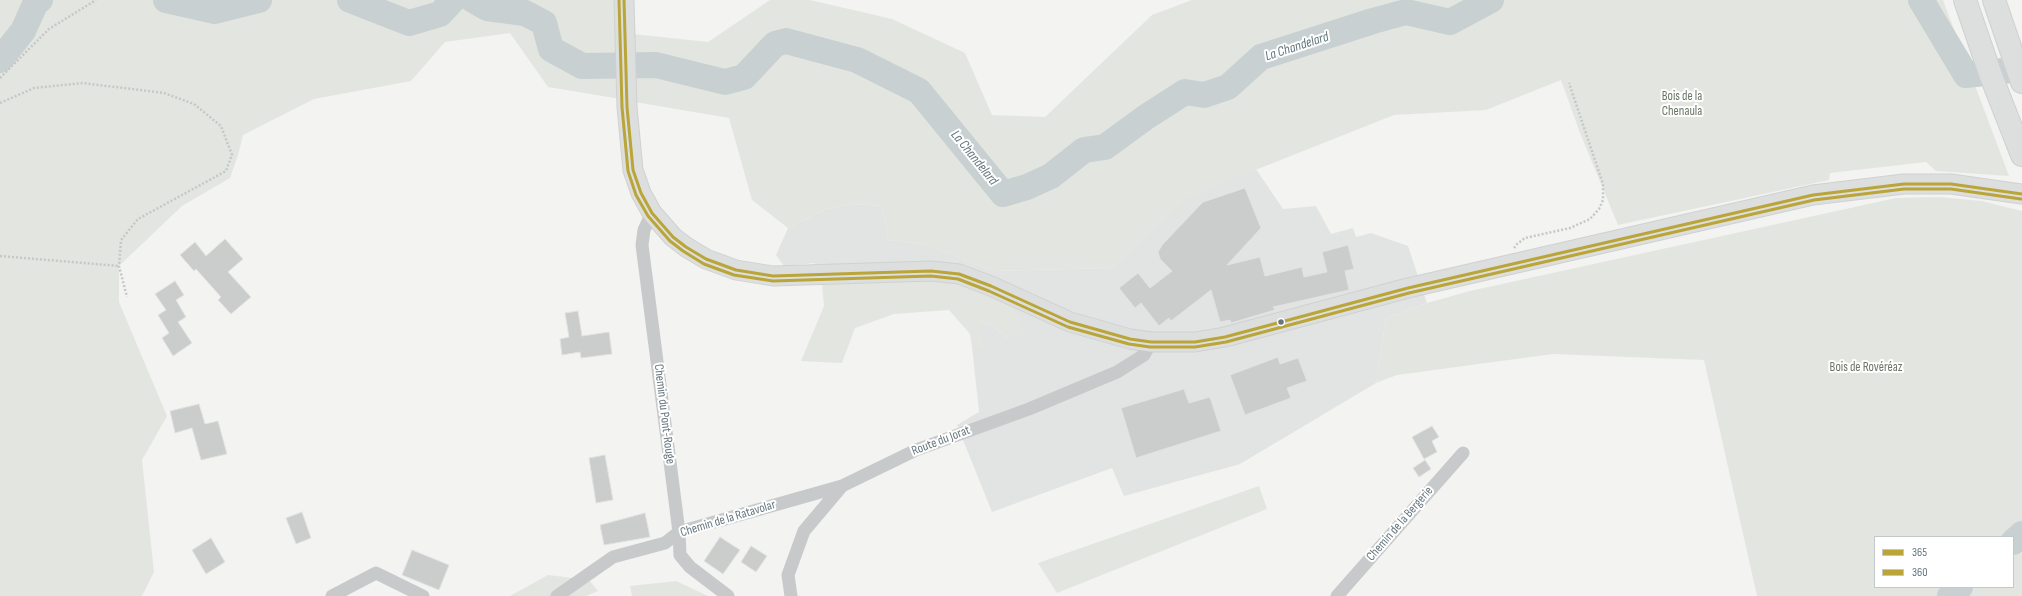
<!DOCTYPE html>
<html>
<head>
<meta charset="utf-8">
<style>
  body { margin:0 }
  #map { position:relative; width:2022px; height:596px; overflow:hidden; background:#f3f3f2; font-family:"Sofia Sans Condensed",sans-serif }
  canvas { display:block }
  .legend { position:absolute; left:1874px; top:536px; width:140px; height:52px; box-sizing:border-box; background:#fff; border:1px solid #c2c8cc; margin:0; padding:5px 7px; list-style:none; font-size:12px; color:#66767f }
  .legend li { display:flex; align-items:center; gap:8px; height:20px }
  .legend b { width:20px; border:1px solid #c2c8cc }
</style>
</head>
<body>
<div id="map">
<canvas width="2022" height="596"></canvas>
<ul class="legend">
<li><b style="height:5px;background:#baa539"></b>365</li>
<li><b style="height:5px;background:#baa539"></b>360</li>
</ul>
</div>
<script>
const g = document.querySelector('canvas').getContext('2d');
g.lineJoin = 'round';
function fillPath(path, color) { g.fillStyle = color; g.fill(path, 'evenodd'); }
const poly = rows => new Path2D(rows.map(r => 'M' + r).join(''));
function stroke(path, color, width, dash) { g.strokeStyle = color; g.lineWidth = width; g.lineCap = dash ? 'butt' : 'round'; g.setLineDash(dash || []); g.stroke(path); }
function drawText(font, color, halo, rows, align = 'center') {
  g.font = font + ' "Sofia Sans Condensed",sans-serif'; g.lineWidth = 4; g.setLineDash([]); g.textBaseline = 'middle'; g.strokeStyle = halo; g.fillStyle = color; for (const [text, x, y, turn = 0] of rows) {
    g.save(); g.translate(x, y); g.rotate((+turn || 0) * Math.PI / 180); g.textAlign = isNaN(turn) ? turn : align; if (halo) g.strokeText(text, 0, 0); g.fillText(text, 0, 0); g.restore();
  }
}
fillPath(poly([
  [1256,169,1283,209,1316,206,1331,234,1353,228,1356,237,1371,233,1408,246,1427,303,1386,318,1376,383,1240,464,1124,496,1112,468,992,512,957,425,979,412,972,346,981,345,979,324,988,323,1009,339,961,284,929,281,822,284,815,263,784,266,776,255,788,228,826,209,851,204,882,206,888,240,927,245,992,271,1113,268,1189,196]
]), '#e2e3e3');
fillPath(poly([
  [0,0,616,0,620,99,548,87,510,33,445,42,411,81,314,99,243,135,238,155,230,178,182,206,119,266,119,302,167,416,142,460,154,572,142,596,0,596],
  [770,0,810,0,892,19,965,53,992,115,1045,117,1152,15,1192,0,1943,0,2009,176,1936,171,1926,162,1830,173,1829,180,1618,225,1580,133,1561,80,1486,110,1394,115,1190,196,1113,268,992,271,927,245,888,240,882,206,851,204,826,209,788,228,752,200,729,118,635,102,633,34,708,42],
  [1939,197,1982,201,2022,211,2022,596,1757,596,1704,360,1553,354,1397,375,1376,383,1386,318,1427,303,1470,291,1896,198],
  [1875,537,2013,537,2013,587,1875,587],
  [929,281,961,284,990,294,1013,307,1025,332,1009,339,988,323,980,324,981,346,972,346,970,334,949,310,894,314,855,328,842,363,801,361,824,306,822,284],
  [1259,486,1267,509,1057,593,1038,563],
  [548,575,589,580,598,591,586,596,510,596],
  [676,581,708,596,632,596,630,586]
]), '#e3e6e0');
stroke(poly([
  [166,0,215,11,259,0],
  [350,0,409,23,440,14,453,0],
  [473,0,487,8,525,13,544,23,551,49,582,66,656,65,725,82,744,77,775,44,786,41,857,60,919,91,1003,194,1027,187,1051,176,1084,150,1105,147,1146,117,1185,92,1204,95,1228,87,1261,57,1373,21,1406,12,1450,22,1491,0],
  [1921,0,1966,75,2022,69],
  [0,60,23,31,36,2,40,0],
  [2013,542,2022,534],
  [1950,596,1960,587]
]), '#c8d0d1', 26);
const building = poly([
  [1245,188,1261,228,1227,265,1260,257,1265,276,1302,267,1304,277,1327,272,1322,252,1348,245,1354,269,1345,271,1349,290,1273,307,1275,310,1231,323,1230,320,1220,322,1211,290,1171,321,1169,318,1159,326,1141,303,1135,308,1119,288,1138,273,1150,288,1172,271,1160,259,1158,252,1162,245,1203,202,1245,188],
  [225,239,243,259,228,272,251,297,231,314,218,300,221,297,196,269,194,271,180,255,195,242,206,256,225,239],
  [175,281,184,295,176,300,186,317,178,322,192,343,173,356,162,338,169,333,158,315,166,310,155,294,175,281],
  [578,311,582,336,609,332,612,354,581,358,580,352,562,355,560,339,569,337,565,313,578,311],
  [1278,357,1280,364,1298,358,1307,381,1287,388,1291,398,1245,415,1230,375,1278,357],
  [1184,389,1189,403,1210,397,1221,431,1136,458,1121,408,1184,389],
  [199,404,205,424,218,421,227,454,201,460,192,428,175,433,170,411,199,404],
  [1432,426,1439,437,1432,441,1437,452,1424,459,1412,437,1432,426],
  [605,455,613,500,596,503,589,458,605,455],
  [1425,460,1431,469,1419,477,1413,468,1425,460],
  [302,512,311,538,296,544,286,518,302,512],
  [645,513,650,537,604,545,600,525,645,513],
  [720,537,740,550,723,574,704,561,720,537],
  [211,538,225,562,206,574,192,550,211,538],
  [751,546,767,556,756,572,741,562,751,546],
  [412,550,449,565,439,590,402,575,412,550]
]);
fillPath(building, '#cbcccc');
stroke(building, '#e2e2e2', 1);
const secondary = poly([
  [624,0,627,107,633,170,641,193,652,213,673,237,686,247,706,259,736,270,773,276,931,271,959,274,991,286,1070,322,1130,339,1151,342,1195,342,1225,337,1408,288,1813,195,1904,184,1951,184,2022,194]
]);
const highway = poly([
  [1965,0,1991,76,2022,155],
  [1994,0,2022,82]
]);
stroke(secondary, '#d0d1d1', 21);
stroke(highway, '#d0d0d0', 24);
stroke(poly([
  [0,78,49,29,96,0],
  [0,103,34,88,83,83,164,93,194,104,221,126,232,155,226,171,138,219,121,240,119,266,127,297],
  [1514,248,1517,244,1525,238,1570,228,1590,219,1599,209,1603,200,1603,184,1569,83],
  [0,256,119,266]
]), '#c6c7c7', 2.5, [2, 2]);
stroke(poly([
  [652,213,644,230,642,245,679,532,680,555,690,567,728,596],
  [332,596,376,573,423,596],
  [557,596,613,557,665,543,679,532,842,486],
  [791,596,788,575,804,531,842,486,916,450,1029,409,1117,372,1144,355,1151,342],
  [1337,596,1463,453]
]), '#c8c9ca', 13);
stroke(secondary, '#dddede', 19);
stroke(highway, '#dddede', 22);
stroke(poly([
  [624,0,627,107,633,170,641,193,652,213,673,237,686,247,706,259,736,270,773,276,931,271,959,274,991,286,1070,322,1130,339,1151,342,1195,342,1225,337,1408,288,1813,195,1904,184,1951,184,2022,194]
]), '#baa539', 3);
stroke(poly([
  [619,0,622,107,628,171,636,195,648,216,670,241,683,251,704,264,734,275,773,281,931,276,958,279,989,291,1068,327,1129,344,1150,347,1195,347,1226,342,1409,293,1814,200,1904,189,1951,189,2021,199]
]), '#baa539', 3);
for (const [x, y, r, color] of [
  [1281,322,3.5,"#66767f"]
]) { const dot = new Path2D(); dot.arc(x, y, r, 0, 2 * Math.PI); g.fillStyle = color; g.fill(dot); stroke(dot, '#fff', 1.5); }
drawText('13px', '#697764', '#fff', [
  ["Bois de la",1682,97],
  ["Chenaula",1682,112],
  ["Bois de Rovéréaz",1866,368]
]);
drawText('13px', '#66767f', '#fff', [
  ["Chemin du Pont-Rouge",664,414,83],
  ["Route du Jorat",941,441,-21],
  ["Chemin de la Ratavolar",728,519,-17],
  ["Chemin de la Bergerie",1400,524,-49]
]);
drawText('italic 14px', '#62777c', '#fff', [
  ["La Chandelard",1297,47,-18],
  ["La Chandelard",974,158,51]
]);
</script>
</body>
</html>
